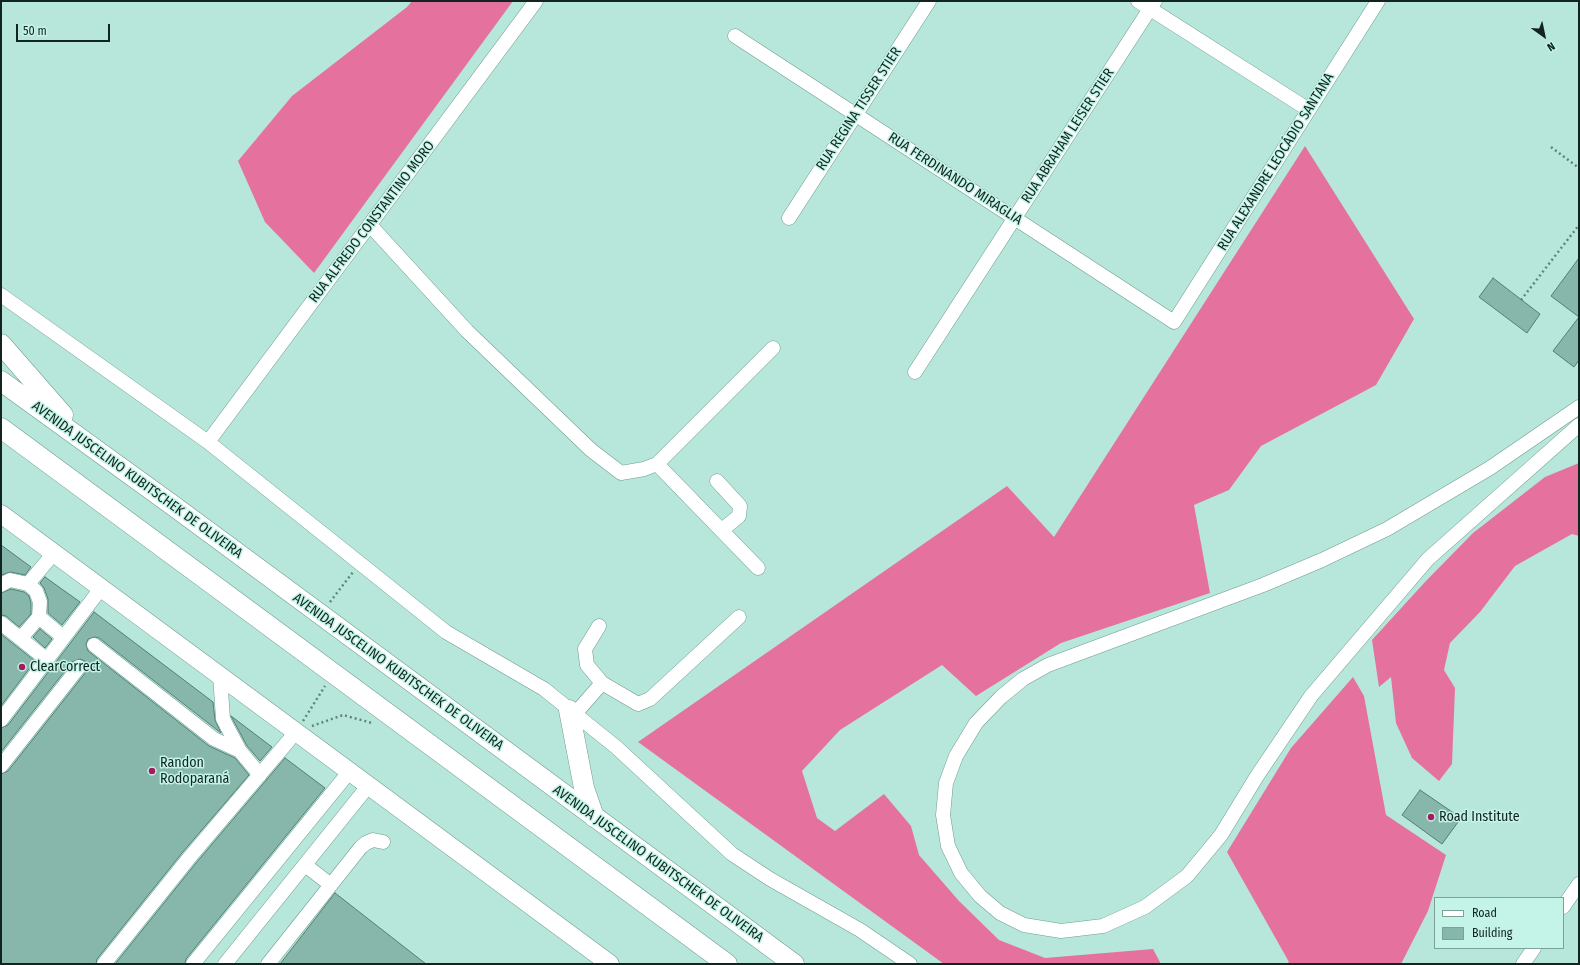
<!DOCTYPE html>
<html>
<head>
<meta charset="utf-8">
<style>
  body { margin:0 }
  #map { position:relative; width:1580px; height:965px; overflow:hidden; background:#b7e7da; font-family:"Fira Sans Condensed",sans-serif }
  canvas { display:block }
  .frame { position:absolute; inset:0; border:2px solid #11241f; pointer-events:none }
  .legend { position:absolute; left:1434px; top:897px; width:130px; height:52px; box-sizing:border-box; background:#c3f4e7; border:1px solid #7ca197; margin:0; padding:5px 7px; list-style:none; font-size:12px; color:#11241f }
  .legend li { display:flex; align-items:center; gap:8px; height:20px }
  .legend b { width:20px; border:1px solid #7ca197 }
  .north { position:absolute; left:1524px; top:16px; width:40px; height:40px; -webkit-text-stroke:3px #c3f4e7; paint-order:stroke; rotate:147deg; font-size:11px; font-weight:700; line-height:16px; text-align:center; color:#11241f }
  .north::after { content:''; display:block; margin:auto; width:14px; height:18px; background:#11241f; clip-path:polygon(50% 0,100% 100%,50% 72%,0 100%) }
  .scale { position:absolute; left:16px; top:24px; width:94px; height:18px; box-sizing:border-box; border:2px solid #11241f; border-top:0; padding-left:5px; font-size:12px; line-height:14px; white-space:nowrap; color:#11241f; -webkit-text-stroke:3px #c3f4e7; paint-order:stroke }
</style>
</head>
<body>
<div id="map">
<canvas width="1580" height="965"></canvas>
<div class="frame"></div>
<ul class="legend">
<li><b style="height:5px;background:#fff"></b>Road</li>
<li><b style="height:11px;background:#87b6aa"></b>Building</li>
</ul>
<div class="north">N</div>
<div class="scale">50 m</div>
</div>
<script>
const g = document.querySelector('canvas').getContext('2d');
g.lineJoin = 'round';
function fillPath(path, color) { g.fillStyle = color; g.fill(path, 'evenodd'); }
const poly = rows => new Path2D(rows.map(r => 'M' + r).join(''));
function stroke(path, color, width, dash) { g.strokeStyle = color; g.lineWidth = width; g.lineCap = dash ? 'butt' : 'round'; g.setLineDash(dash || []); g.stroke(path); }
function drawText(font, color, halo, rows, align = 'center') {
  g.font = font + ' "Fira Sans Condensed",sans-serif'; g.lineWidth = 3; g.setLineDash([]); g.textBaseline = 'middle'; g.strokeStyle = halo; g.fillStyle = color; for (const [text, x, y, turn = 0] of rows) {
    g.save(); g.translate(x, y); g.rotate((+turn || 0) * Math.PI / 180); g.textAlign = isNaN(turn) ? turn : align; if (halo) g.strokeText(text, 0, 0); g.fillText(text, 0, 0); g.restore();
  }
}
fillPath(poly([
  [412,1,513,1,314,273,265,222,238,161,292,96,407,7],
  [1305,146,1414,319,1376,385,1261,446,1229,490,1194,505,1210,593,1061,643,976,696,942,665,840,730,802,771,817,818,835,831,884,794,911,826,919,855,959,901,999,940,1045,958,1153,949,1161,964,944,964,638,742,1007,486,1054,537],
  [1579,463,1579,536,1572,534,1515,566,1480,612,1450,643,1444,670,1455,688,1452,764,1439,781,1412,758,1396,723,1391,677,1379,687,1372,640,1425,582,1473,533,1545,477],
  [1353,677,1364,696,1386,815,1446,855,1428,911,1401,964,1286,964,1289,962,1227,852,1291,748]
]), '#e5729e');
const building = poly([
  [1579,258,1579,360,1574,367,1553,351,1579,317,1551,296,1579,258],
  [1493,278,1540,314,1527,333,1479,297,1493,278],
  [1,545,31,567,25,575,11,572,1,575,1,545],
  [45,577,80,602,62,625,48,613,48,599,44,588,40,583,45,577],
  [11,589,24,592,29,596,31,603,31,614,19,627,6,616,1,615,1,593,11,589],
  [94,612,213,702,215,720,221,733,99,638,95,637,88,639,86,644,88,651,209,746,235,758,249,775,182,853,97,959,96,964,1,964,1,774,8,771,86,672,87,668,85,661,80,659,72,662,1,752,1,728,8,725,94,612],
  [40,629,52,639,45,648,33,637,40,629],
  [1,634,35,661,1,706,1,634],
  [231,716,272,747,260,761,247,746,231,716],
  [285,758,325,788,186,959,185,964,115,964,196,863,285,758],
  [1420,790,1461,818,1442,844,1402,815,1420,790],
  [335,893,426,964,280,964,335,893]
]);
fillPath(building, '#87b6aa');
stroke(building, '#517e73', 1);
const minor = poly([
  [1138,1,1309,110],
  [735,36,1174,322,1378,1],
  [789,218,929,1],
  [370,225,467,331,591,450,621,473,644,469,657,464,773,348],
  [1,295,208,442,446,632,544,689,616,747,732,854,770,879,860,930,910,964],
  [915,372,1155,1],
  [1579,407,1490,468,1387,529,1322,560,1263,585,1048,665,1023,679,1001,697,976,723,956,756,946,783,943,815,948,846,961,873,980,896,1000,913,1024,925,1061,931,1103,926,1145,907,1187,876,1221,835,1257,776,1311,696,1428,559,1579,425],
  [208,442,536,1],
  [657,464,758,568],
  [717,481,740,506,739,516,722,530],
  [28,584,54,553],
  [1,585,10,580,28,584,36,591,40,602,39,617,21,638],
  [39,617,63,637],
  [1,623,46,659],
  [599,626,585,649,587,665,602,683,638,704,650,699,739,617],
  [94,645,214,739,240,751],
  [220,675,223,719,240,751,260,775],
  [574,715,602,683],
  [1,720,102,587],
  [1,766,79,667],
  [305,865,331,885],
  [1563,907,1579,884],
  [104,964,189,858,296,732],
  [193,964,350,771],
  [225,964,369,785],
  [268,964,361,847,366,843,373,840,383,842],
  [1523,964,1534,948]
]);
const major = poly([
  [1,514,610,964]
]);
const highway = poly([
  [1,344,63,415],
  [1,381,175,507,794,964],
  [1,428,727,964],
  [569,710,584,788,594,817]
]);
stroke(minor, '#6e9c90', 15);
stroke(major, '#6e9c90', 19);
stroke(highway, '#6e9c90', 21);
stroke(poly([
  [1551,147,1579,168],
  [1521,300,1579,225],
  [330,602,353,572],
  [303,721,325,686],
  [312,726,343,715,372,723]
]), '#62847b', 2.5, [2, 3]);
stroke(minor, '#fff', 14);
stroke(major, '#fff', 18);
stroke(highway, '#fff', 20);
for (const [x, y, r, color] of [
  [22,667,4,"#a61a5f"],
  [152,771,4,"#a61a5f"],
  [1431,817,4,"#a61a5f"]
]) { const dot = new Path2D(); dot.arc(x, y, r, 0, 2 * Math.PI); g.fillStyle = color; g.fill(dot); stroke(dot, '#c3f4e7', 1.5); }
drawText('14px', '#11241f', '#c3f4e7', [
  ["RUA REGINA TISSER STIER",859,109,-57],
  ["RUA ABRAHAM LEISER STIER",1068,136,-57],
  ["RUA ALEXANDRE LEOCÁDIO SANTANA",1276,162,-58],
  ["RUA FERDINANDO MIRAGLIA",955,179,33],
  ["RUA ALFREDO CONSTANTINO MORO",372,222,-53],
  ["AVENIDA JUSCELINO KUBITSCHEK DE OLIVEIRA",137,480,36],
  ["AVENIDA JUSCELINO KUBITSCHEK DE OLIVEIRA",398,672,36],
  ["AVENIDA JUSCELINO KUBITSCHEK DE OLIVEIRA",658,864,36]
]);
drawText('14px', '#11241f', '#c3f4e7', [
  ["ClearCorrect",30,667],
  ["Randon",160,763],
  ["Rodoparaná",160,779],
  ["Road Institute",1439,817]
], 'left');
</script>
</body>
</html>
